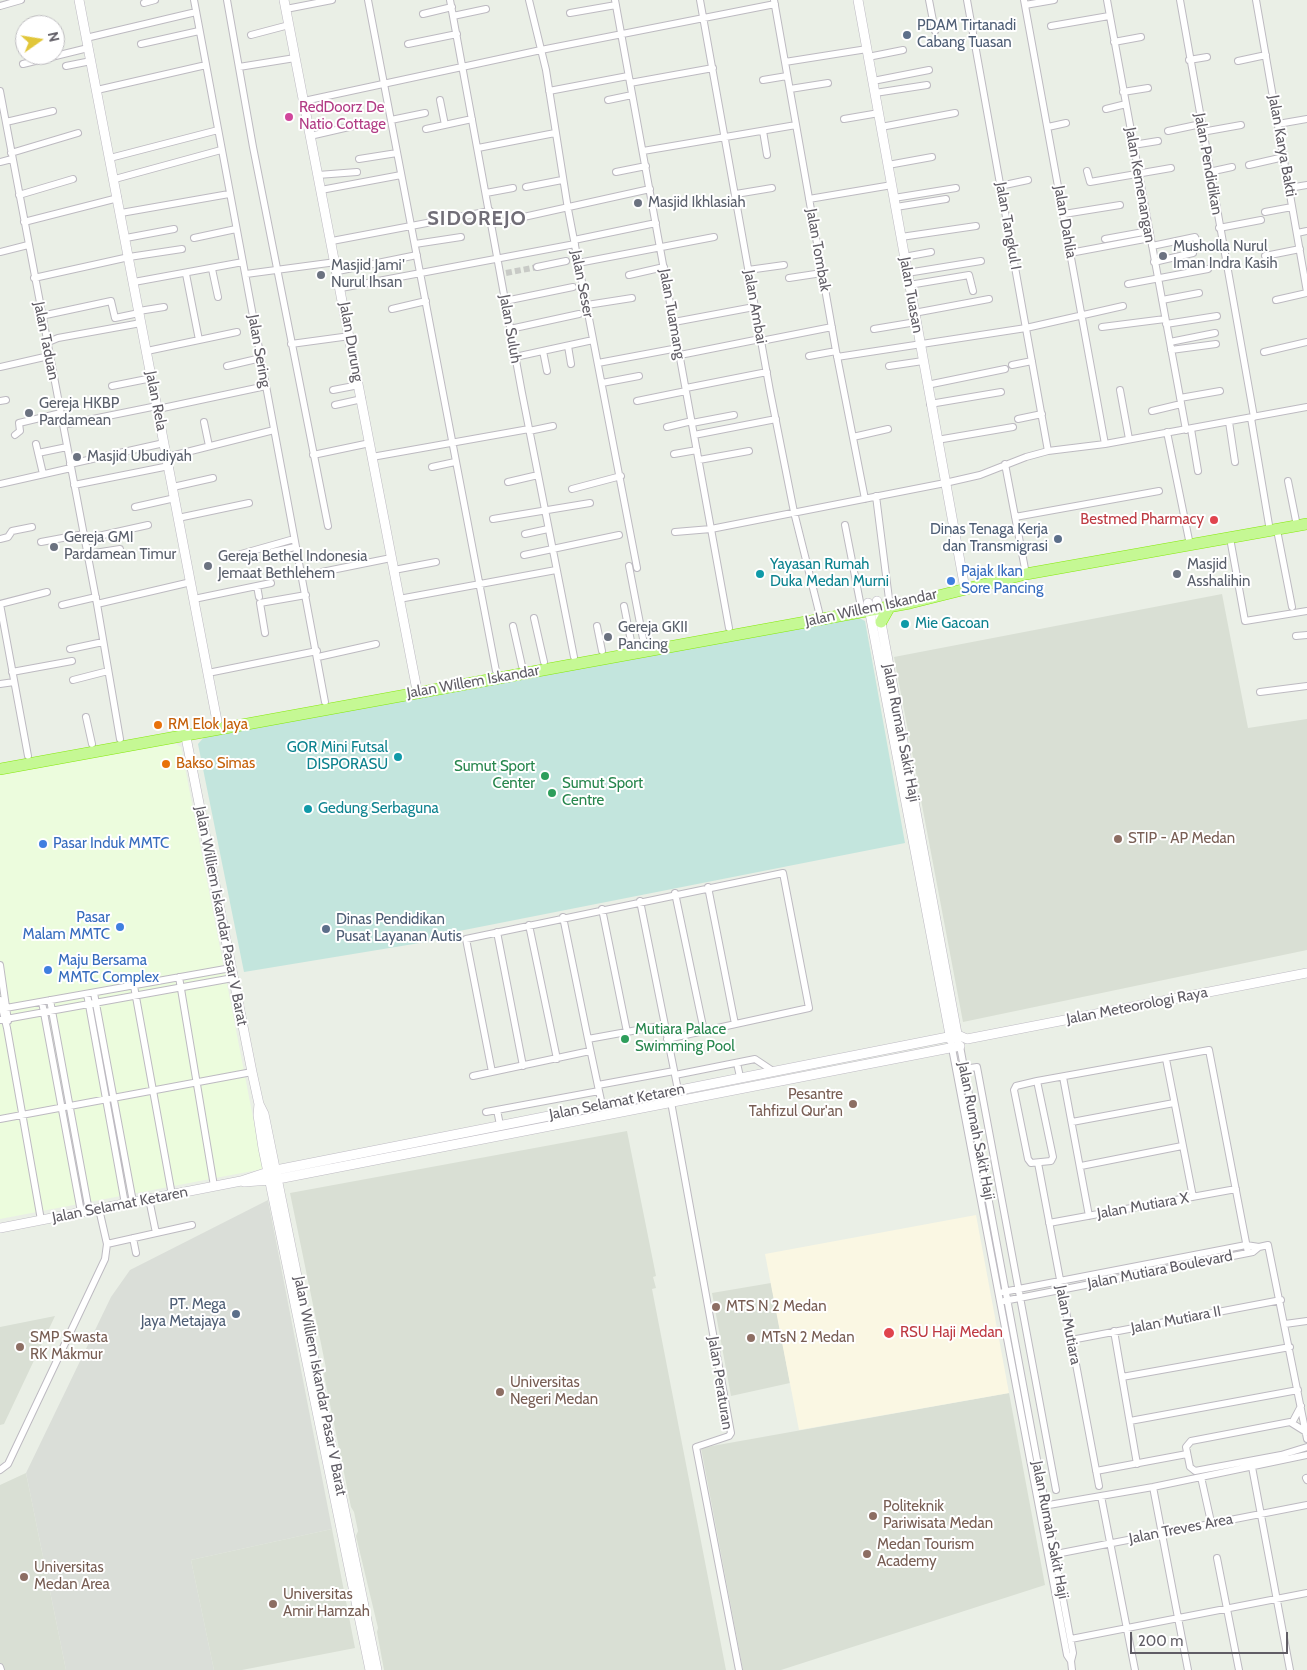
<!DOCTYPE html>
<html>
<head>
<meta charset="utf-8">
<style>
  body { margin:0 }
  #map { position:relative; width:1307px; height:1670px; overflow:hidden; background:#eaefe6; font-family:Cabin,sans-serif }
  canvas { display:block }
  .north { position:absolute; left:15px; top:15px; width:50px; height:50px; box-sizing:border-box; background:#fff; border:1px solid #bfbec1; border-radius:50%; rotate:77deg; font-size:14px; font-weight:700; line-height:20px; text-align:center; color:#605d65 }
  .north::after { content:''; display:block; margin:auto; width:18px; height:22px; background:#e1c639; clip-path:polygon(50% 0,100% 100%,50% 72%,0 100%) }
  .scale { position:absolute; left:1130px; top:1632px; width:158px; height:22px; box-sizing:border-box; border:2px solid #605d65; border-top:0; padding-left:6px; font-size:15px; line-height:18px; white-space:nowrap; color:#605d65; -webkit-text-stroke:4px #fff; paint-order:stroke }
</style>
</head>
<body>
<div id="map">
<canvas width="1307" height="1670"></canvas>
<div class="north">N</div>
<div class="scale">200 m</div>
</div>
<script>
const g = document.querySelector('canvas').getContext('2d');
g.lineJoin = 'round';
function fillPath(path, color) { g.fillStyle = color; g.fill(path, 'evenodd'); }
const poly = rows => new Path2D(rows.map(r => 'M' + r).join(''));
function stroke(path, color, width, dash) { g.strokeStyle = color; g.lineWidth = width; g.lineCap = dash ? 'butt' : 'round'; g.setLineDash(dash || []); g.stroke(path); }
function drawText(font, color, halo, rows, align = 'center') {
  g.font = font + ' Cabin,sans-serif'; g.lineWidth = 4; g.setLineDash([]); g.textBaseline = 'middle'; g.strokeStyle = halo; g.fillStyle = color; for (const [text, x, y, turn = 0] of rows) {
    g.save(); g.translate(x, y); g.rotate((+turn || 0) * Math.PI / 180); g.textAlign = isNaN(turn) ? turn : align; if (halo) g.strokeText(text, 0, 0); g.fillText(text, 0, 0); g.restore();
  }
}
fillPath(poly([
  [171,741,181,747,263,1169,0,1219,0,775]
]), '#ecfcdd');
fillPath(poly([
  [268,1200,332,1529,191,1560,214,1670,66,1670,26,1473,111,1297,130,1270]
]), '#daded8');
fillPath(poly([
  [1222,594,1248,728,1307,719,1307,950,963,1022,894,657],
  [627,1131,656,1276,653,1277,656,1288,652,1289,726,1670,384,1670,377,1632,378,1628,356,1536,358,1531,354,1512,351,1507,323,1370,326,1368,290,1193],
  [771,1283,790,1383,731,1396,712,1293],
  [55,1316,4,1424,0,1425,0,1327],
  [1009,1393,1045,1585,781,1670,743,1670,701,1448],
  [26,1473,66,1670,0,1670,0,1485],
  [332,1529,355,1648,242,1670,214,1670,191,1560]
]), '#d9dfd4');
fillPath(poly([
  [976,1215,1009,1393,799,1430,765,1254]
]), '#faf7e3');
fillPath(poly([
  [859,618,865,621,905,843,444,934,444,939,244,972,198,744,205,736]
]), '#c3e5dd');
stroke(poly([
  [506,273,537,267]
]), '#c8cac6', 6, [6, 3]);
const street = poly([
  [194,0,325,702],
  [227,0,253,147,328,526],
  [368,0,496,671],
  [450,0,522,393,574,657],
  [529,0,546,70,568,209,637,568],
  [615,0,729,628],
  [700,0,770,391,794,512,819,612],
  [774,0,836,351,865,499],
  [929,0,935,31],
  [967,0,1048,451],
  [1024,0,1105,444],
  [1107,0,1186,430],
  [1180,0,1254,417],
  [1256,0,1307,292],
  [144,3,155,0],
  [1025,5,1054,0],
  [0,6,21,0],
  [286,9,332,0],
  [570,13,616,5],
  [423,14,452,7],
  [453,16,486,9],
  [1051,26,1109,16],
  [251,35,289,25],
  [86,38,196,12],
  [1114,42,1141,37],
  [141,44,199,31],
  [408,44,457,34],
  [868,57,903,50],
  [1189,60,1207,57],
  [1238,61,1266,55],
  [785,62,867,49],
  [23,64,88,48],
  [66,66,91,61],
  [239,67,295,58],
  [763,80,787,76],
  [873,81,929,70],
  [630,83,713,68],
  [790,89,828,83],
  [97,90,206,65],
  [0,91,97,604,120,739],
  [549,91,628,76],
  [1123,92,1148,88],
  [875,93,927,85],
  [440,100,445,125],
  [608,100,632,95],
  [304,101,541,50,775,4],
  [1106,109,1126,104],
  [844,119,879,113],
  [391,120,425,113],
  [6,122,53,111],
  [1278,124,1307,119],
  [881,127,955,113],
  [1048,127,1066,123],
  [426,129,472,119],
  [763,131,767,155],
  [1168,131,1201,124],
  [1202,132,1241,125],
  [310,136,362,124],
  [1133,145,1158,141],
  [478,148,555,133],
  [643,151,796,125],
  [11,153,78,133],
  [110,158,218,130],
  [359,159,397,153],
  [0,162,12,159],
  [888,165,932,157],
  [1249,165,1284,157],
  [1087,171,1090,182,1171,168],
  [616,172,646,166],
  [1209,172,1232,167],
  [318,175,357,172],
  [115,179,221,150],
  [1000,186,1028,180],
  [526,187,562,180],
  [1289,188,1307,185],
  [321,190,401,175],
  [486,193,513,188],
  [736,194,772,188],
  [19,195,73,179],
  [894,198,956,188],
  [809,199,892,185],
  [896,207,946,199],
  [1265,212,1292,207],
  [121,213,229,194],
  [1064,214,1120,205],
  [24,222,118,198],
  [492,224,650,189],
  [1219,228,1261,220],
  [1297,233,1307,231],
  [901,237,976,226],
  [126,238,174,229],
  [194,238,236,229],
  [1105,239,1149,231],
  [574,240,656,223],
  [332,241,490,211],
  [415,244,461,237],
  [1152,246,1195,237,1199,245],
  [0,252,28,245],
  [1070,253,1150,238],
  [1265,256,1300,249],
  [904,257,931,252],
  [1154,262,1193,253],
  [578,263,714,237],
  [537,267,566,261],
  [212,269,218,297],
  [748,270,784,265],
  [338,271,417,255],
  [907,273,981,261],
  [186,274,199,340],
  [246,274,336,262],
  [629,275,664,267],
  [34,278,129,257,182,249],
  [789,278,822,273],
  [134,282,243,262],
  [1128,284,1208,269],
  [909,285,969,275,973,291],
  [341,288,575,244],
  [1162,300,1199,293],
  [1276,300,1307,293],
  [505,301,573,287],
  [587,305,632,298],
  [392,309,426,301],
  [139,311,164,307],
  [914,313,989,299],
  [41,316,111,301,115,318,139,313],
  [674,322,754,307],
  [1166,324,1217,316],
  [1102,327,1165,319],
  [510,329,579,314],
  [874,329,916,322],
  [761,341,832,327],
  [1170,342,1215,333],
  [46,343,58,338,141,323],
  [291,344,350,336],
  [568,346,571,364],
  [1171,350,1216,344],
  [147,351,237,332],
  [543,351,547,371],
  [1264,352,1307,342],
  [680,355,760,339],
  [809,356,836,351],
  [515,357,593,340],
  [837,357,1026,328,1123,306],
  [598,363,678,348],
  [1012,365,1032,361],
  [227,366,261,358],
  [889,366,923,361],
  [0,367,49,356],
  [602,383,639,376],
  [927,385,1005,369],
  [112,386,152,378],
  [686,388,767,372],
  [333,390,359,385],
  [1120,390,1129,439],
  [1180,398,1220,391],
  [0,401,6,400],
  [637,401,686,391],
  [930,404,1001,392],
  [335,405,362,399],
  [158,409,266,386],
  [1152,411,1181,404],
  [1251,418,1270,531],
  [1018,419,1042,414],
  [204,422,209,446],
  [1229,422,1235,462],
  [692,423,734,415],
  [63,425,157,406],
  [667,427,692,421],
  [1191,429,1198,471],
  [529,431,553,426],
  [1167,432,1190,545],
  [15,435,20,431,19,423,61,413],
  [694,435,776,419],
  [853,437,888,429],
  [937,440,1013,427],
  [36,444,43,474],
  [38,453,67,447],
  [674,454,697,450],
  [313,455,370,443],
  [167,457,274,430],
  [372,457,529,429],
  [699,460,749,451],
  [70,464,164,443],
  [1005,464,1026,574],
  [432,467,455,462],
  [1288,481,1297,526],
  [508,482,538,475],
  [0,484,71,468],
  [74,485,169,466],
  [173,487,213,478],
  [572,489,621,476],
  [876,496,889,599],
  [135,507,175,498],
  [1015,517,1159,491],
  [178,518,249,503],
  [493,519,590,503],
  [845,525,862,612],
  [1277,530,1292,607],
  [675,532,711,529,945,483,980,475,1026,457,1048,451,1105,444,1307,407],
  [525,534,548,529],
  [1230,538,1245,621,1307,611],
  [0,539,8,537,12,531,32,527],
  [85,539,148,525],
  [41,542,84,534],
  [272,552,295,547],
  [88,554,120,549],
  [241,554,294,539],
  [524,555,619,535],
  [629,566,644,644],
  [394,570,436,562],
  [302,576,391,558],
  [257,586,259,597],
  [194,599,271,583],
  [399,599,556,570],
  [0,604,28,756],
  [0,604,47,592],
  [97,604,191,582],
  [62,605,96,597],
  [624,606,632,646],
  [534,618,544,662],
  [513,626,522,666],
  [597,626,602,651],
  [265,633,260,603,306,595],
  [1296,636,1307,635],
  [70,649,103,642],
  [318,657,376,644],
  [12,672,72,661],
  [208,673,317,651],
  [73,680,108,671],
  [0,684,14,682],
  [1260,692,1307,686],
  [86,717,92,744],
  [708,887,735,1024],
  [675,893,704,1031],
  [640,901,678,1090],
  [602,909,627,1032],
  [563,917,588,1039],
  [529,925,557,1059],
  [497,932,523,1066],
  [0,965,8,1021],
  [179,977,214,1186],
  [134,986,172,1195],
  [94,993,133,1202],
  [87,994,125,1204],
  [0,1000,7,1028,41,1220],
  [50,1000,89,1211],
  [42,1002,81,1212],
  [0,1009,231,968],
  [0,1020,233,978],
  [952,1048,1067,1655,1071,1661,1073,1653,960,1046],
  [1166,1059,1193,1197],
  [737,1063,740,1077],
  [964,1069,977,1067,1056,1490],
  [492,1072,466,939,783,873,809,1008,667,1039],
  [675,1075,755,1059,773,1071],
  [473,1076,590,1051],
  [1063,1077,1089,1216],
  [1037,1081,1053,1157,1051,1161,1031,1163,1028,1159,1014,1090,1016,1086,1037,1081,1209,1050,1248,1253],
  [598,1085,674,1071],
  [671,1102,731,1433,729,1436,696,1447,739,1670],
  [602,1105,588,1039,665,1025],
  [497,1110,500,1125],
  [486,1112,599,1091],
  [0,1119,252,1072],
  [1072,1122,1174,1103],
  [1038,1163,1099,1486],
  [1081,1166,1182,1146],
  [149,1199,156,1233],
  [1049,1223,1236,1189],
  [133,1238,136,1253],
  [107,1244,192,1225],
  [1003,1292,1246,1245,1259,1247],
  [1004,1301,1253,1252,1259,1247,1268,1245,1307,1439],
  [1285,1324,1307,1321],
  [1114,1331,1137,1464],
  [1071,1340,1281,1300],
  [1122,1377,1290,1347],
  [1130,1421,1298,1390],
  [1292,1423,1301,1406],
  [1306,1432,1290,1422,1191,1441,1186,1447,1190,1467,1195,1471,1281,1455,1307,1447],
  [1252,1467,1290,1670],
  [0,1470,8,1464,105,1259,107,1244,99,1209],
  [1096,1471,1187,1454],
  [1201,1477,1211,1522],
  [1306,1478,1307,1480],
  [1153,1487,1188,1670],
  [1101,1496,1135,1670],
  [1043,1506,1153,1487,1307,1455],
  [1051,1555,1307,1505],
  [1217,1558,1239,1670],
  [1071,1639,1307,1593],
  [1071,1661,1072,1670],
  [0,1667,1,1670]
]);
const secondary = poly([
  [79,0,217,721],
  [284,0,416,685],
  [858,0,965,589],
  [877,601,958,1039],
  [868,603,951,1040],
  [184,727,252,1072,259,1104,264,1114,377,1670],
  [259,1104,258,1115,263,1148,370,1670],
  [276,1170,958,1035,967,1039,1307,973],
  [278,1179,960,1046],
  [244,1182,270,1180],
  [0,1228,241,1181,268,1172]
]);
const highway = poly([
  [881,622,890,606],
  [0,769,910,603,1026,574,1307,524]
]);
stroke(street, '#bdbac1', 8);
stroke(secondary, '#bebbc3', 10);
stroke(highway, '#86e90b', 12);
stroke(street, '#fff', 6);
stroke(secondary, '#fff', 9);
stroke(highway, '#c5f894', 11);
for (const [x, y, r, color] of [
  [907,35,5,"#5c6f8a"],
  [289,117,5,"#d1479c"],
  [638,203,5,"#6b7280"],
  [1163,256,5,"#6b7280"],
  [321,275,5,"#6b7280"],
  [29,413,5,"#6b7280"],
  [77,457,5,"#6b7280"],
  [1214,520,5,"#e0444e"],
  [1058,539,5,"#5c6f8a"],
  [54,547,5,"#6b7280"],
  [208,566,5,"#6b7280"],
  [760,574,5,"#0f9aa8"],
  [1177,574,5,"#6b7280"],
  [951,581,5,"#3f7fe0"],
  [905,624,5,"#0f9aa8"],
  [608,637,5,"#6b7280"],
  [158,725,5,"#e8710a"],
  [398,757,5,"#0f9aa8"],
  [166,764,5,"#e8710a"],
  [545,776,5,"#2e9e5b"],
  [552,793,5,"#2e9e5b"],
  [308,809,5,"#0f9aa8"],
  [1118,839,5,"#8d6e63"],
  [43,844,5,"#3f7fe0"],
  [120,927,5,"#3f7fe0"],
  [326,929,5,"#5c6f8a"],
  [48,970,5,"#3f7fe0"],
  [625,1039,5,"#2e9e5b"],
  [853,1104,5,"#8d6e63"],
  [716,1307,5,"#8d6e63"],
  [236,1314,5,"#5c6f8a"],
  [889,1333,6,"#e0444e"],
  [751,1338,5,"#8d6e63"],
  [20,1347,5,"#8d6e63"],
  [500,1392,5,"#8d6e63"],
  [873,1516,5,"#8d6e63"],
  [867,1554,5,"#8d6e63"],
  [24,1577,5,"#8d6e63"],
  [273,1604,5,"#8d6e63"]
]) { const dot = new Path2D(); dot.arc(x, y, r, 0, 2 * Math.PI); g.fillStyle = color; g.fill(dot); stroke(dot, '#fff', 2); }
drawText('15px', '#4e5e75', '#fff', [
  ["PDAM Tirtanadi",917,26],
  ["Cabang Tuasan",917,43],
  ["Dinas Tenaga Kerja",1048,530,"right"],
  ["dan Transmigrasi",1048,547,"right"],
  ["Dinas Pendidikan",336,920],
  ["Pusat Layanan Autis",336,937],
  ["PT. Mega",226,1305,"right"],
  ["Jaya Metajaya",226,1322,"right"]
], 'left');
drawText('15px', '#b23c85', '#fff', [
  ["RedDoorz De",299,108],
  ["Natio Cottage",299,125]
], 'left');
drawText('15px', '#605d65', '#fff', [
  ["Jalan Karya Bakti",1282,146,80],
  ["Jalan Pendidikan",1208,164,80],
  ["Jalan Kemenangan",1140,185,80],
  ["Jalan Dahlia",1065,222,80],
  ["Jalan Tangkul I",1008,226,80],
  ["Jalan Tombak",818,250,80],
  ["Jalan Seser",582,284,79],
  ["Jalan Tuasan",911,295,80],
  ["Jalan Ambai",755,307,80],
  ["Jalan Tuamang",672,314,80],
  ["Jalan Suluh",510,329,80],
  ["Jalan Taduan",46,341,79],
  ["Jalan Durung",351,342,80],
  ["Jalan Sering",259,351,80],
  ["Jalan Rela",156,401,79],
  ["Jalan Willem Iskandar",871,608,-12],
  ["Jalan Willem Iskandar",473,682,-10],
  ["Jalan Rumah Sakit Haji",901,733,79],
  ["Jalan Williem Iskandar Pasar V Barat",221,916,79],
  ["Jalan Meteorologi Raya",1137,1006,-11],
  ["Jalan Selamat Ketaren",617,1102,-11],
  ["Jalan Rumah Sakit Haji",976,1131,79],
  ["Jalan Selamat Ketaren",120,1205,-11],
  ["Jalan Mutiara X",1143,1206,-10],
  ["Jalan Mutiara Boulevard",1160,1270,-11],
  ["Jalan Mutiara II",1176,1320,-11],
  ["Jalan Mutiara",1068,1325,79],
  ["Jalan Peraturan",720,1383,81],
  ["Jalan Williem Iskandar Pasar V Barat",320,1386,79],
  ["Jalan Treves Area",1181,1529,-11],
  ["Jalan Rumah Sakit Haji",1050,1530,79]
]);
drawText('15px', '#5b616d', '#fff', [
  ["Masjid Ikhlasiah",648,203],
  ["Musholla Nurul",1173,247],
  ["Iman Indra Kasih",1173,264],
  ["Masjid Jami'",331,266],
  ["Nurul Ihsan",331,283],
  ["Gereja HKBP",39,404],
  ["Pardamean",39,421],
  ["Masjid Ubudiyah",87,457],
  ["Gereja GMI",64,538],
  ["Pardamean Timur",64,555],
  ["Gereja Bethel Indonesia",218,557],
  ["Jemaat Bethlehem",218,574],
  ["Masjid",1187,565],
  ["Asshalihin",1187,582],
  ["Gereja GKII",618,628],
  ["Pancing",618,645]
], 'left');
drawText('15px', '#be3a42', '#fff', [
  ["Bestmed Pharmacy",1204,520],
  ["RSU Haji Medan",900,1333,"left"]
], 'right');
drawText('15px', '#0d838f', '#fff', [
  ["Yayasan Rumah",770,565],
  ["Duka Medan Murni",770,582],
  ["Mie Gacoan",915,624],
  ["GOR Mini Futsal",388,748,"right"],
  ["DISPORASU",388,765,"right"],
  ["Gedung Serbaguna",318,809]
], 'left');
drawText('15px', '#366cbe', '#fff', [
  ["Pajak Ikan",961,572],
  ["Sore Pancing",961,589],
  ["Pasar Induk MMTC",53,844],
  ["Pasar",110,918,"right"],
  ["Malam MMTC",110,935,"right"],
  ["Maju Bersama",58,961],
  ["MMTC Complex",58,978]
], 'left');
drawText('15px', '#c56008', '#fff', [
  ["RM Elok Jaya",168,725],
  ["Bakso Simas",176,764]
], 'left');
drawText('15px', '#27864d', '#fff', [
  ["Sumut Sport",535,767,"right"],
  ["Center",535,784,"right"],
  ["Sumut Sport",562,784],
  ["Centre",562,801],
  ["Mutiara Palace",635,1030],
  ["Swimming Pool",635,1047]
], 'left');
drawText('15px', '#785e54', '#fff', [
  ["STIP - AP Medan",1128,839],
  ["Pesantre",843,1095,"right"],
  ["Tahfizul Qur'an",843,1112,"right"],
  ["MTS N 2 Medan",726,1307],
  ["SMP Swasta",30,1338],
  ["RK Makmur",30,1355],
  ["MTsN 2 Medan",761,1338],
  ["Universitas",510,1383],
  ["Negeri Medan",510,1400],
  ["Politeknik",883,1507],
  ["Pariwisata Medan",883,1524],
  ["Medan Tourism",877,1545],
  ["Academy",877,1562],
  ["Universitas",34,1568],
  ["Medan Area",34,1585],
  ["Universitas",283,1595],
  ["Amir Hamzah",283,1612]
], 'left');
g.letterSpacing = '1px';
drawText('bold 20px', '#716e77', '#fff', [
  ["SIDOREJO",477,219]
]);
g.letterSpacing = '0px';
</script>
</body>
</html>
